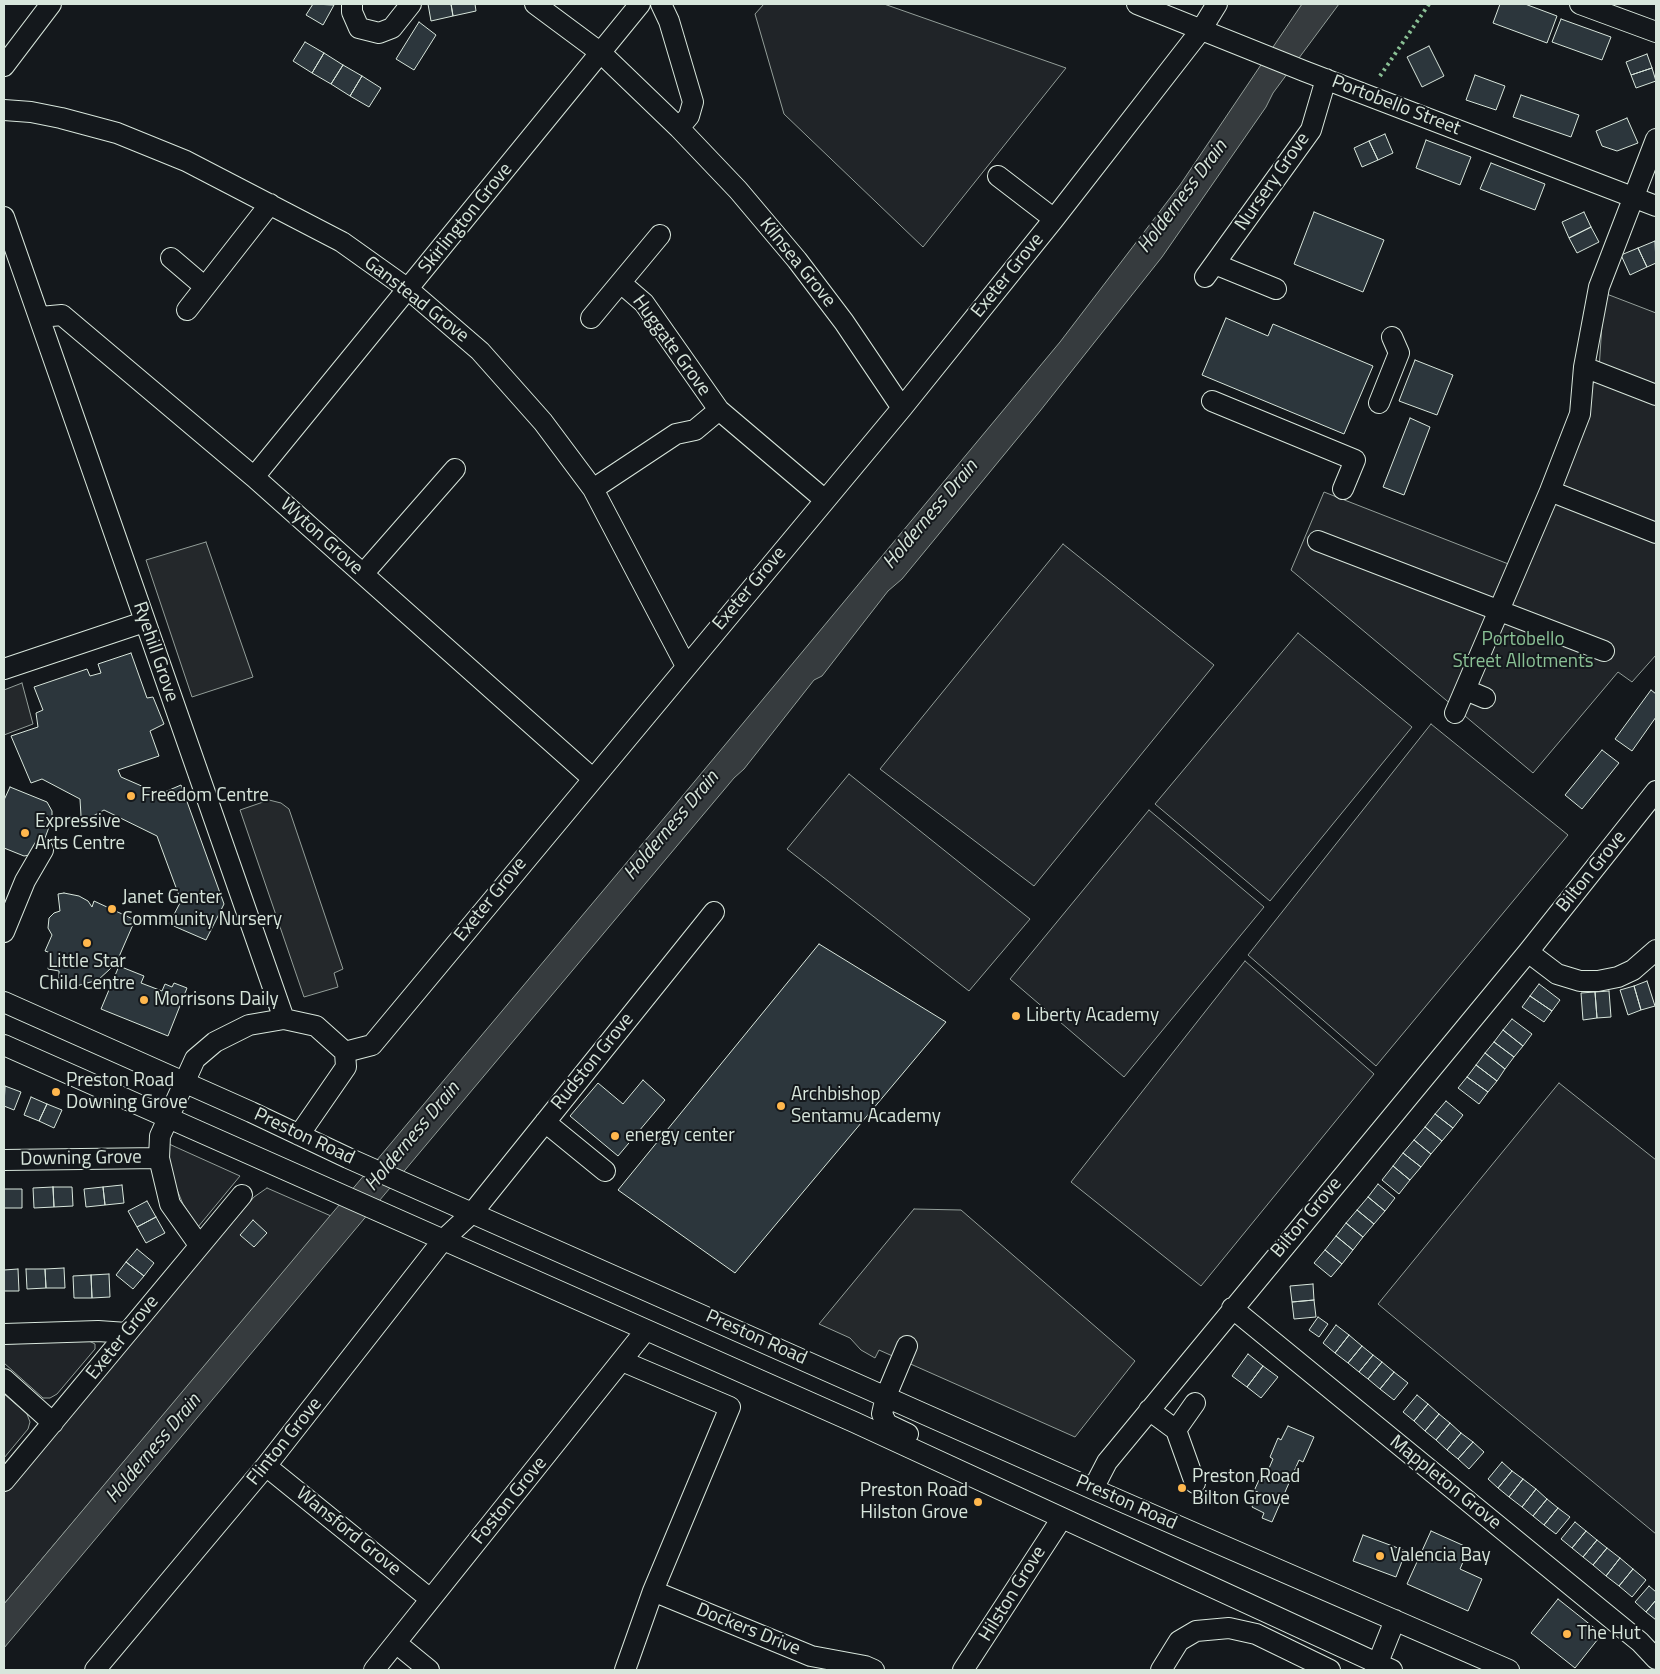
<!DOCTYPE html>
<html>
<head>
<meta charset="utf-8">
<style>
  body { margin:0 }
  #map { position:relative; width:1660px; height:1674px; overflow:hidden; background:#14181c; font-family:"Titillium Web",sans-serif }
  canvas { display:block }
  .frame { position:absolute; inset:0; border:5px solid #d8e6dc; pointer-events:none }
</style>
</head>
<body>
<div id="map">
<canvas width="1660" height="1674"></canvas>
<div class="frame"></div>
</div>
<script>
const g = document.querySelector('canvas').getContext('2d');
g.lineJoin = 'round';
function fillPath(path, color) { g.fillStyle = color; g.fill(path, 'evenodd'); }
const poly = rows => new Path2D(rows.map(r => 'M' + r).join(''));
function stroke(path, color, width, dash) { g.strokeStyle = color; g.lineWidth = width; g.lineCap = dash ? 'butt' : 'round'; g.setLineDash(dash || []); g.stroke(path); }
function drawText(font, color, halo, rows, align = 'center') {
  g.font = font + ' "Titillium Web",sans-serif'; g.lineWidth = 4; g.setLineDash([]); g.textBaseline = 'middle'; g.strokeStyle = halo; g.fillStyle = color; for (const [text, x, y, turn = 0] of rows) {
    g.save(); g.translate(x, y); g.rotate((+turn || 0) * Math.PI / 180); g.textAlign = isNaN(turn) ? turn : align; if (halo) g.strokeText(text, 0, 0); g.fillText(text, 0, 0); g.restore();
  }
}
const green = poly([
  [764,4,884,4,1066,68,923,247,784,114,755,14,764,4],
  [1604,293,1656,313,1656,655,1632,682,1618,672,1533,773,1291,570,1324,492,1511,565,1599,370,1604,293],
  [1063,544,1214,665,1034,886,880,769,1063,544],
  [1298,633,1412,727,1270,901,1155,804,1298,633],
  [1431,724,1568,835,1376,1066,1248,955,1431,724],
  [849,774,1030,919,969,991,787,849,849,774],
  [1149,810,1264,907,1124,1077,1010,979,1149,810],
  [1245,961,1374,1074,1201,1286,1071,1182,1245,961],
  [1559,1083,1656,1160,1656,1534,1378,1304,1559,1083],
  [169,1144,240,1176,198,1227,183,1204,172,1178,168,1156,169,1144],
  [267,1188,331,1216,4,1604,4,1493,254,1197,267,1188],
  [89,1341,95,1344,95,1349,57,1394,50,1398,43,1398,4,1363,4,1344,89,1341],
  [4,1394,27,1414,30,1422,28,1429,4,1458,4,1394]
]);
fillPath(green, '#202428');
stroke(green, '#939e99', 1);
const parking = poly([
  [206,542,253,677,192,697,146,560,206,542],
  [22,683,33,724,4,735,4,690,22,683],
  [269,800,281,803,289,809,343,969,334,973,338,987,304,997,240,810,269,800],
  [914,1209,961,1210,1135,1361,1075,1437,879,1350,875,1358,861,1350,850,1338,819,1324,914,1209]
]);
fillPath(parking, '#24282b');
stroke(parking, '#939e99', 1);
const water = poly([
  [1302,4,1339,4,1273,93,1266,107,1162,257,1040,411,902,579,888,591,822,676,814,680,744,769,734,778,692,828,4,1648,4,1604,670,811,1060,342,1180,185,1302,4]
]);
fillPath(water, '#363b3e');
stroke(water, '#939e99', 1);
const building = poly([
  [313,4,334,5,323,25,306,15,313,4],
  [428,4,451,4,453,16,431,21,428,4],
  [451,4,475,4,476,11,453,16,451,4],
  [1500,4,1525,4,1557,16,1547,43,1493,23,1500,4],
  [1561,19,1611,37,1602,60,1552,42,1561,19],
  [419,22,436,35,414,70,396,59,419,22],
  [305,42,324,53,312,73,293,61,305,42],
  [1429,46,1444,76,1422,87,1407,57,1429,46],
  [324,53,343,65,331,84,312,73,324,53],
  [1647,54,1652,68,1631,75,1626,62,1647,54],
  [343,65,362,76,350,96,331,84,343,65],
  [1652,68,1656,81,1636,88,1631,75,1652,68],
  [1475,75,1505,86,1496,110,1466,100,1475,75],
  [362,76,381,88,369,107,350,96,362,76],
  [1521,95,1579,115,1571,137,1513,117,1521,95],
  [1627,118,1638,143,1617,151,1602,146,1596,131,1627,118],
  [1385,134,1393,153,1378,160,1369,141,1385,134],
  [1426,140,1471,157,1460,185,1416,168,1426,140],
  [1369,141,1378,160,1362,167,1354,148,1369,141],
  [1491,163,1545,184,1535,210,1480,189,1491,163],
  [1314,212,1384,240,1363,292,1294,264,1314,212],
  [1584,212,1591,227,1569,238,1562,222,1584,212],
  [1591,227,1599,242,1577,253,1569,238,1591,227],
  [1655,241,1656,263,1647,267,1638,248,1655,241],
  [1638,248,1647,267,1630,275,1621,255,1638,248],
  [1226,318,1268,336,1273,324,1373,366,1344,434,1202,375,1226,318],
  [1415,360,1453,375,1437,415,1399,401,1415,360],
  [1410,418,1430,427,1404,495,1383,487,1410,418],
  [131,653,147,698,153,697,164,724,150,731,159,756,118,770,121,777,160,794,181,785,224,904,206,940,169,924,181,901,157,836,104,810,86,820,81,816,80,799,42,779,31,783,11,736,38,727,36,713,43,710,34,687,87,669,90,676,101,673,98,664,131,653],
  [1651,690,1656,694,1656,717,1632,751,1615,739,1651,690],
  [1602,750,1619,763,1582,809,1565,795,1602,750],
  [10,787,47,802,52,811,52,819,42,846,36,854,24,856,4,848,4,800,10,787],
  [64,893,79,896,88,901,92,907,94,901,135,920,118,959,110,969,98,980,69,988,59,987,59,971,48,969,51,953,45,951,52,935,48,928,49,918,54,913,60,911,58,894,64,893],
  [819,944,946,1022,735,1273,618,1190,819,944],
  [119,966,144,976,141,983,162,991,165,984,172,987,174,983,187,988,168,1036,101,1009,119,966],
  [1647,981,1655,1006,1641,1010,1634,986,1647,981],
  [1539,984,1560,1000,1552,1011,1530,996,1539,984],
  [1634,986,1641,1010,1628,1015,1620,990,1634,986],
  [1609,991,1611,1017,1597,1018,1595,992,1609,991],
  [1595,992,1597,1018,1583,1020,1581,993,1595,992],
  [1530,996,1552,1011,1544,1022,1522,1007,1530,996],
  [1512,1019,1532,1034,1523,1046,1503,1030,1512,1019],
  [1503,1030,1523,1046,1514,1057,1494,1042,1503,1030],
  [1494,1042,1514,1057,1505,1069,1485,1053,1494,1042],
  [1485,1053,1505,1069,1497,1081,1476,1065,1485,1053],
  [1476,1065,1497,1081,1488,1092,1467,1077,1476,1065],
  [1467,1077,1488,1092,1479,1104,1458,1088,1467,1077],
  [643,1080,665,1100,618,1156,570,1116,598,1083,623,1104,643,1080],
  [5,1086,21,1092,14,1110,4,1106,5,1086],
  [31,1097,47,1104,39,1121,24,1115,31,1097],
  [1446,1101,1463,1115,1453,1128,1435,1114,1446,1101],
  [47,1104,62,1110,54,1128,39,1121,47,1104],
  [1435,1114,1453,1128,1442,1141,1425,1127,1435,1114],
  [1425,1127,1442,1141,1431,1154,1414,1140,1425,1127],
  [1414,1140,1431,1154,1421,1167,1403,1153,1414,1140],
  [1403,1153,1421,1167,1410,1180,1393,1166,1403,1153],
  [1393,1166,1410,1180,1399,1194,1382,1180,1393,1166],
  [1378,1184,1395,1198,1385,1211,1368,1197,1378,1184],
  [122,1185,124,1203,105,1205,103,1187,122,1185],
  [53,1187,72,1187,73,1206,54,1207,53,1187],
  [53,1187,54,1207,34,1208,33,1188,53,1187],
  [103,1187,105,1205,86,1207,84,1189,103,1187],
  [4,1189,22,1189,22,1208,4,1208,4,1189],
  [1368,1197,1385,1211,1374,1224,1357,1210,1368,1197],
  [147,1201,156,1217,137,1227,128,1211,147,1201],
  [1357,1210,1374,1224,1363,1237,1346,1223,1357,1210],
  [156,1217,165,1233,146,1243,137,1227,156,1217],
  [253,1220,267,1233,254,1247,240,1235,253,1220],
  [1346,1223,1363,1237,1353,1250,1336,1236,1346,1223],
  [1336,1236,1353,1250,1342,1264,1325,1250,1336,1236],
  [137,1249,154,1263,144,1276,126,1262,137,1249],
  [1325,1250,1342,1264,1331,1277,1314,1263,1325,1250],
  [126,1262,144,1276,133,1289,116,1275,126,1262],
  [64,1268,65,1288,46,1288,45,1269,64,1268],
  [18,1269,19,1291,4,1291,4,1270,18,1269],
  [26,1269,45,1269,46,1288,27,1289,26,1269],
  [109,1274,110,1297,92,1298,91,1275,109,1274],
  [91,1275,92,1298,74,1298,73,1276,91,1275],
  [1313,1284,1314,1300,1292,1302,1290,1286,1313,1284],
  [1314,1300,1316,1317,1294,1319,1292,1302,1314,1300],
  [1318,1317,1328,1324,1319,1337,1309,1330,1318,1317],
  [1336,1325,1349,1335,1335,1353,1323,1343,1336,1325],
  [1349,1335,1362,1346,1348,1363,1335,1353,1349,1335],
  [1362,1346,1373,1355,1359,1372,1348,1363,1362,1346],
  [1248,1354,1263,1366,1247,1387,1232,1376,1248,1354],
  [1373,1355,1382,1362,1368,1379,1359,1372,1373,1355],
  [1382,1362,1394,1372,1380,1389,1368,1379,1382,1362],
  [1263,1366,1278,1377,1261,1398,1247,1387,1263,1366],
  [1394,1372,1408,1383,1394,1400,1380,1389,1394,1372],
  [1417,1395,1428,1404,1414,1421,1403,1412,1417,1395],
  [1428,1404,1439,1414,1425,1431,1414,1421,1428,1404],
  [1439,1414,1450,1423,1436,1440,1425,1431,1439,1414],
  [1450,1423,1461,1433,1447,1450,1436,1440,1450,1423],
  [1288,1426,1314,1437,1303,1462,1299,1460,1272,1522,1262,1518,1264,1513,1252,1507,1258,1492,1254,1491,1259,1480,1263,1482,1273,1459,1270,1457,1278,1438,1281,1440,1288,1426],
  [1461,1433,1473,1442,1458,1459,1447,1450,1461,1433],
  [1473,1442,1484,1452,1469,1469,1458,1459,1473,1442],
  [1502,1462,1512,1471,1498,1488,1488,1479,1502,1462],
  [1512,1471,1523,1479,1509,1497,1498,1488,1512,1471],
  [1523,1479,1536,1489,1522,1507,1509,1497,1523,1479],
  [1536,1489,1547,1499,1533,1516,1522,1507,1536,1489],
  [1547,1499,1558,1508,1544,1525,1533,1516,1547,1499],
  [1558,1508,1570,1517,1556,1534,1544,1525,1558,1508],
  [1575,1522,1586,1531,1572,1548,1561,1539,1575,1522],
  [1431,1531,1469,1548,1460,1569,1482,1579,1468,1611,1407,1584,1431,1531],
  [1586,1531,1597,1540,1583,1557,1572,1548,1586,1531],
  [1363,1535,1406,1551,1396,1577,1353,1561,1363,1535],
  [1597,1540,1607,1548,1593,1565,1583,1557,1597,1540],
  [1607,1548,1620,1558,1606,1576,1593,1565,1607,1548],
  [1620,1558,1633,1569,1619,1586,1606,1576,1620,1558],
  [1633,1569,1646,1580,1632,1597,1619,1586,1633,1569],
  [1649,1586,1656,1592,1656,1600,1646,1612,1635,1602,1649,1586],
  [1558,1599,1602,1634,1575,1668,1531,1633,1558,1599],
  [1656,1600,1656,1620,1646,1612,1656,1600]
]);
fillPath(building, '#2c363c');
stroke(building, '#d8e6dc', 1);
const minor = poly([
  [352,4,352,12,359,28,379,33,392,28,411,4],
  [535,4,601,53,679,128,738,190,797,260,844,322,902,408],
  [661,4,669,21,693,102,689,116,679,128],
  [1137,4,1304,71,1656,206],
  [1580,4,1656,32],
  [4,66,51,4],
  [4,110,31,112,61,118,117,133,186,161,342,242,408,289,480,351,543,422,593,489,686,666],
  [998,176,1054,219],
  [4,217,284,1019,316,1026,345,1052],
  [171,258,205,287],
  [1215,264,1276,289],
  [1205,277,1311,130,1326,79],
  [622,284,644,303,719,410,825,500],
  [187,310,270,204],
  [40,317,62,315,254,477,592,778],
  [591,318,660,235],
  [1584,367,1656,395],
  [1212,401,1355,460,1343,489],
  [1379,403,1399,353,1392,337],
  [254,477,640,4],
  [593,489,676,434,695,430,719,410],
  [1550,491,1656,533],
  [1318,541,1604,651],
  [363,574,455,469],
  [4,669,144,622],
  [1466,690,1485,698],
  [1455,713,1550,491,1580,414,1584,367,1599,287,1656,139],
  [4,932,25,881,43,850],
  [1528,952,1557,974,1580,981,1598,981,1618,977,1633,970,1656,950],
  [4,1002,251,1112,348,1158,1093,1489,1509,1670],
  [4,1045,854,1422,1392,1670],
  [545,1122,605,1171],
  [299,1135,346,1067,345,1052,372,1045,902,408,1054,219,1201,30,1217,4],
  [4,1160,159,1158],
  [199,1245,170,1204,159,1158,160,1136,195,1059,215,1042,249,1025,284,1019],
  [1232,1308,1640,1642,1656,1659],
  [4,1334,98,1331,127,1333],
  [907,1346,886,1396,882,1414,887,1424,908,1434],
  [622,1361,730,1407,653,1591,625,1670],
  [4,1379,53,1423],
  [1149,1410,1176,1430,1195,1483],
  [1176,1430,1195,1403],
  [266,1466,429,1598],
  [4,1481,242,1195],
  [1093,1489,1107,1462,1528,952,1656,791],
  [653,1591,811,1656,865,1666,874,1670],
  [396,1643,429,1670],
  [95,1670,266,1466,443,1240,473,1212,714,912],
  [374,1670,646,1330],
  [963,1670,1062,1518],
  [1161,1670,1179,1641,1196,1631,1229,1628,1256,1634,1330,1670],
  [1375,1670,1395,1620]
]);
stroke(minor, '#d8e6dc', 22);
stroke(minor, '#14181c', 20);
stroke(poly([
  [1380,76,1429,4]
]), '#8ac095', 4, [2.5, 4]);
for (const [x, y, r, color] of [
  [131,796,5,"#ffb74d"],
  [25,833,5,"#ffb74d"],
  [112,909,5,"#ffb74d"],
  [87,943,5,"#ffb74d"],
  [144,1000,5,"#ffb74d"],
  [1016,1016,5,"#ffb74d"],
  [56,1092,5,"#ffb74d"],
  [781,1106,5,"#ffb74d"],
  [615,1136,5,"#ffb74d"],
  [1182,1488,5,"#ffb74d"],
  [978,1502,5,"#ffb74d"],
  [1380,1556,5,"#ffb74d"],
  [1567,1634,5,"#ffb74d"]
]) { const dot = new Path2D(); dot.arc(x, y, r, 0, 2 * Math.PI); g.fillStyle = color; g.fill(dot); stroke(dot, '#14181c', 2); }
drawText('19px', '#d8e6dc', '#14181c', [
  ["Portobello Street",1396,106,21],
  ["Nursery Grove",1273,182,-55],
  ["Skirlington Grove",466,219,-51],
  ["Kilnsea Grove",797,263,51],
  ["Exeter Grove",1008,276,-51],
  ["Ganstead Grove",416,300,38],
  ["Huggate Grove",671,346,54],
  ["Wyton Grove",321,537,42],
  ["Exeter Grove",750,589,-50],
  ["Ryehill Grove",155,652,71],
  ["Bilton Grove",1592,872,-51],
  ["Exeter Grove",491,900,-51],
  ["Rudston Grove",593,1062,-51],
  ["Preston Road",304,1137,25],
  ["Downing Grove",81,1159,-1],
  ["Bilton Grove",1307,1218,-50],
  ["Exeter Grove",123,1338,-51],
  ["Preston Road",756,1338,24],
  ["Flinton Grove",285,1442,-51],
  ["Mappleton Grove",1445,1483,39],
  ["Foston Grove",510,1501,-51],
  ["Preston Road",1126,1503,24],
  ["Wansford Grove",348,1532,39],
  ["Hilston Grove",1013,1594,-58],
  ["Dockers Drive",748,1630,22]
]);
drawText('19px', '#8ac095', '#14181c', [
  ["Portobello",1523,640],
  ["Street Allotments",1523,662]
]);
drawText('19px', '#d8e6dc', '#14181c', [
  ["Freedom Centre",141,796],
  ["Expressive",35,822],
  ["Arts Centre",35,844],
  ["Janet Genter",122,898],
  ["Community Nursery",122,920],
  ["Little Star",87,962,"center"],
  ["Child Centre",87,984,"center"],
  ["Morrisons Daily",154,1000],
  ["Liberty Academy",1026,1016],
  ["Preston Road",66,1081],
  ["Downing Grove",66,1103],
  ["Archbishop",791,1095],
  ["Sentamu Academy",791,1117],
  ["energy center",625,1136],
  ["Preston Road",1192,1477],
  ["Bilton Grove",1192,1499],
  ["Preston Road",968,1491,"right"],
  ["Hilston Grove",968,1513,"right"],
  ["Valencia Bay",1390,1556],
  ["The Hut",1577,1634]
], 'left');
drawText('italic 20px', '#d8e6dc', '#14181c', [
  ["Holderness Drain",1183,197,-53],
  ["Holderness Drain",931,515,-50],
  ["Holderness Drain",672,826,-50],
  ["Holderness Drain",413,1137,-50],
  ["Holderness Drain",154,1449,-50]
]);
</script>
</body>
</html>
